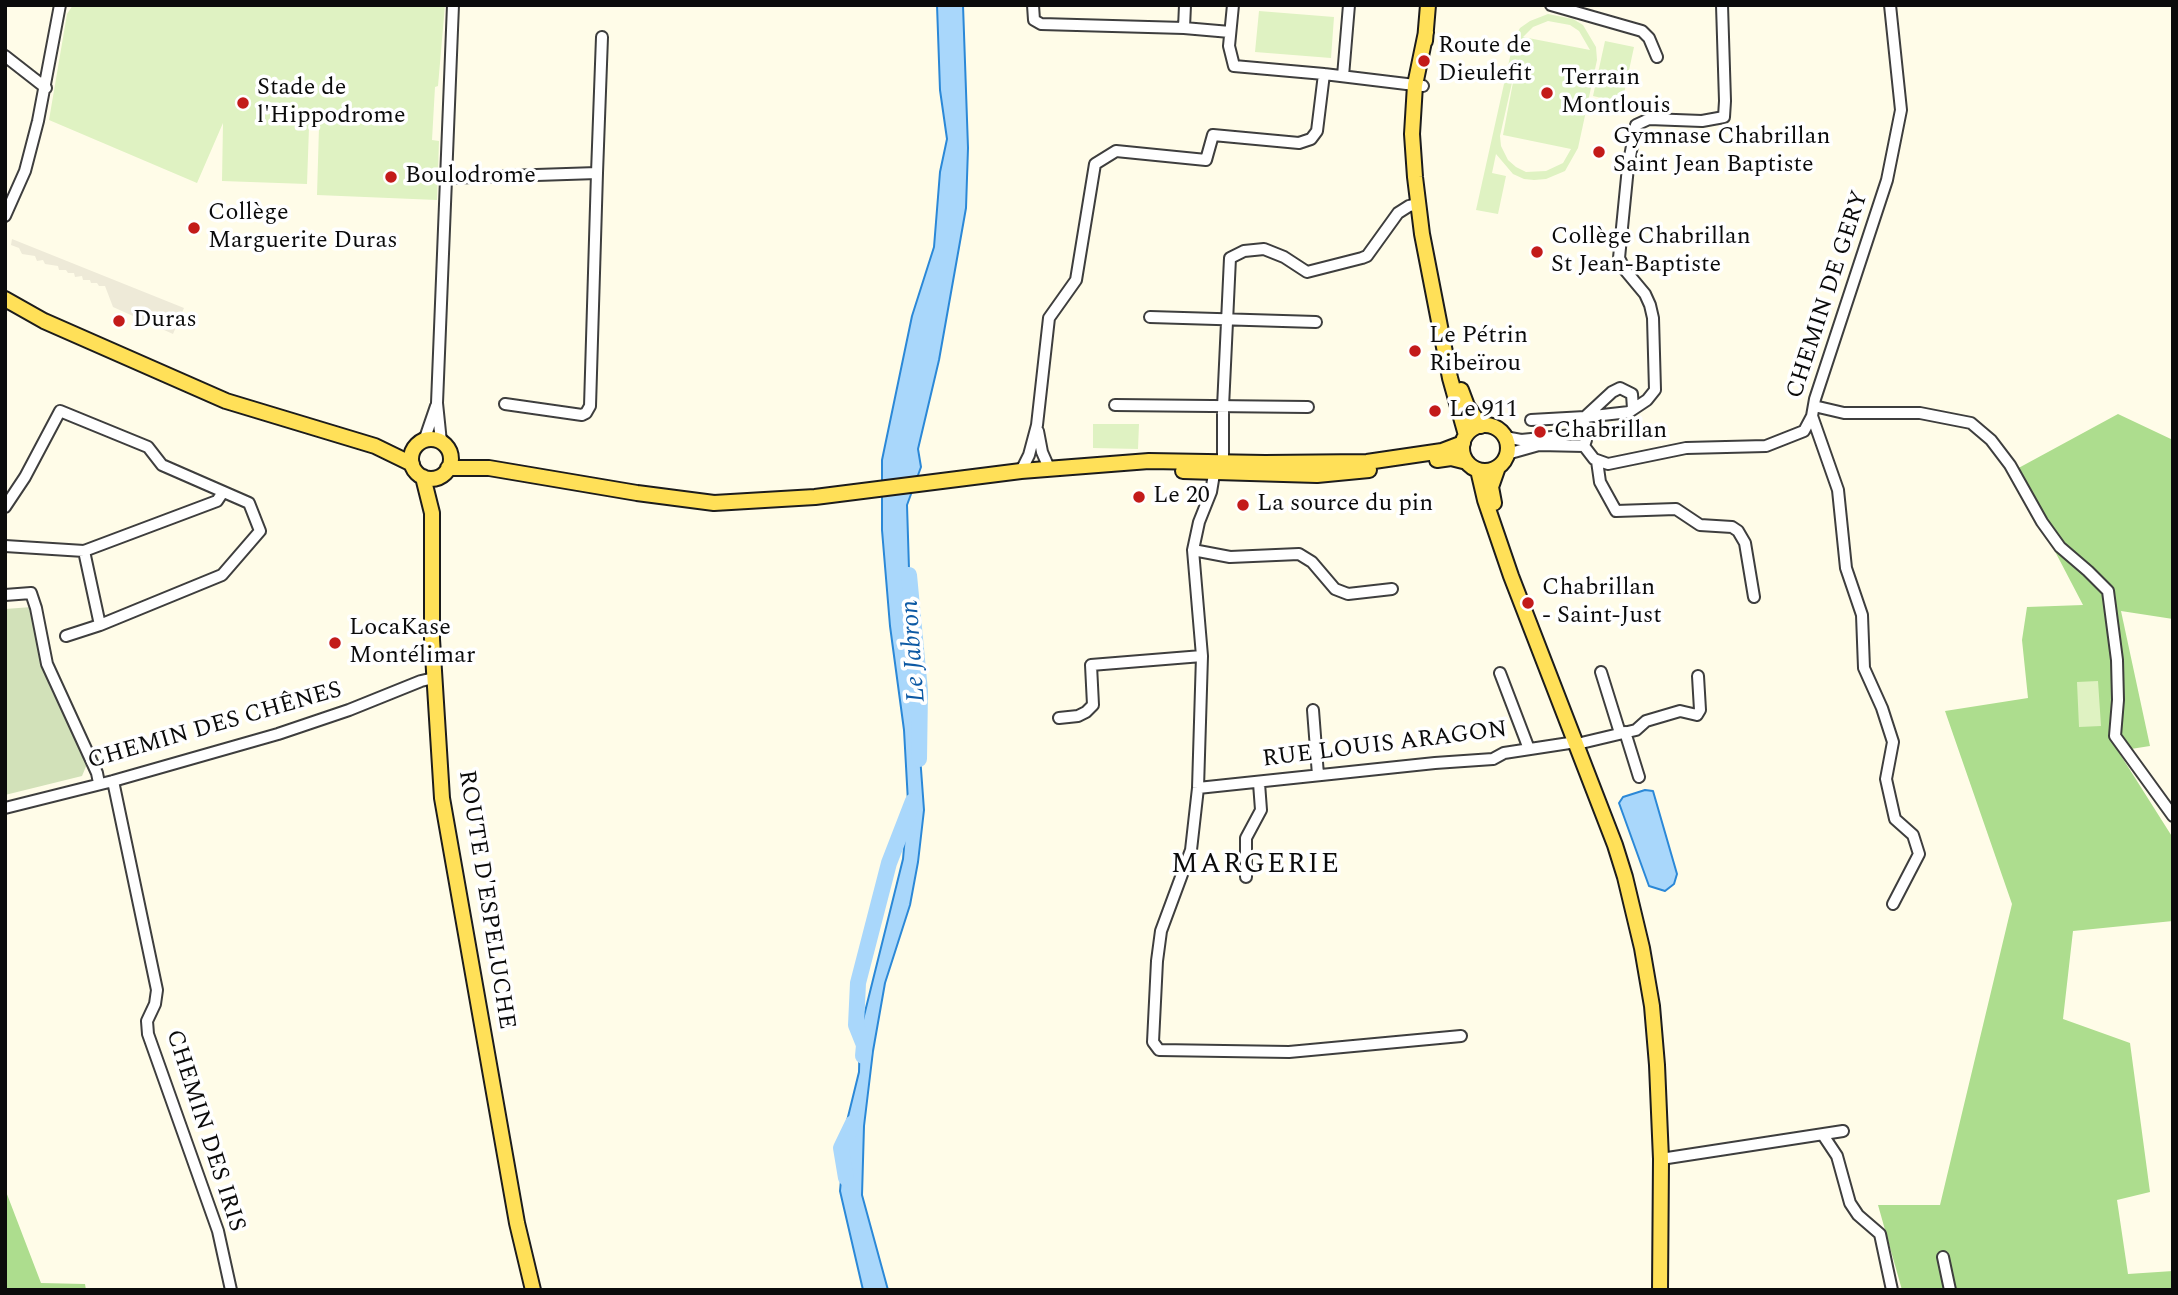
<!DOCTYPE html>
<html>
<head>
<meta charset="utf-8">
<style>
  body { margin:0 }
  #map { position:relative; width:2178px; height:1295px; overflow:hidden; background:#fffce8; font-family:Spectral,serif }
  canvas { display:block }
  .frame { position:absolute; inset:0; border:7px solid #0b0b0b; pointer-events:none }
</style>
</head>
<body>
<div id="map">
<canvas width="2178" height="1295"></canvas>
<div class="frame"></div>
</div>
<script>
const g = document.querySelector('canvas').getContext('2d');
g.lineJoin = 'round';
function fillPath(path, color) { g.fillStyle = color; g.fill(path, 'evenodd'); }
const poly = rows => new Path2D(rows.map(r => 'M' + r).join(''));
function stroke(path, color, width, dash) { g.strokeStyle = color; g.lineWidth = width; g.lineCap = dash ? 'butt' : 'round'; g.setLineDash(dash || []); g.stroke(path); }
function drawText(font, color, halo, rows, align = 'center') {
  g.font = font + ' Spectral,serif'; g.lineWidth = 7; g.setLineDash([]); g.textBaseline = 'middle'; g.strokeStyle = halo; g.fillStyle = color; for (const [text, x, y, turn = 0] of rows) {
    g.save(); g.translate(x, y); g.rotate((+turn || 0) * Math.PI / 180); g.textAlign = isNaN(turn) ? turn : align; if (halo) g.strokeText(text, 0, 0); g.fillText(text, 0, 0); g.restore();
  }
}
fillPath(poly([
  [2118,414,2173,440,2173,619,2121,611,2150,746,2118,751,2173,838,2173,921,2073,931,2063,1019,2130,1043,2150,1192,2117,1200,2128,1274,2173,1271,2173,1290,1902,1290,1878,1205,1940,1205,2012,904,1945,711,2028,698,2022,640,2027,607,2083,605,2013,471],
  [5,1189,41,1283,85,1284,86,1290,5,1290]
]), '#addd8e');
fillPath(poly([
  [32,607,49,685,87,764,82,776,5,795,5,609]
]), '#d2e1b9');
fillPath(poly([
  [73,5,445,5,438,86,435,87,432,140,439,141,437,200,317,195,319,127,309,127,307,184,222,181,223,123,197,183,49,120,67,14],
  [1259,11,1334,17,1331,58,1255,52],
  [1548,14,1573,19,1583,25,1596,47,1597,60,1578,148,1565,171,1546,179,1534,180,1524,179,1513,174,1496,154,1492,173,1506,176,1498,214,1476,210,1514,39,1520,28,1530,21],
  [1548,21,1570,25,1579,31,1590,50,1523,37,1533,27],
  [1518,56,1503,135,1571,149,1563,163,1546,171,1526,172,1516,167,1508,160,1501,146,1500,136],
  [1605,41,1634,47,1622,103,1593,96],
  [1093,424,1139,424,1138,449,1093,448],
  [2098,681,2101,726,2079,727,2077,682]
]), '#dff2c2');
fillPath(poly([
  [12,239,184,308,173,334,113,307,105,286,99,286,97,283,91,283,90,280,83,280,82,276,75,277,74,273,68,273,66,270,59,270,58,266,45,264,43,260,37,261,35,256,22,254,19,248,11,245]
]), '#eeead8');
const water = poly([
  [937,5,963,5,968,148,966,208,939,360,918,449,921,467,907,505,911,633,924,810,918,862,910,905,885,983,873,1051,864,1126,862,1195,888,1290,863,1290,840,1191,846,1125,859,1072,860,1032,903,859,908,802,904,730,890,626,882,530,882,460,912,316,934,247,940,172,947,139,940,90,937,5],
  [1645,790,1653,791,1677,874,1674,884,1665,891,1649,886,1619,803,1623,797,1645,790]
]);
fillPath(water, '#a9d7fb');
stroke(water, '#2b88d7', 2);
stroke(poly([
  [909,575,920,691,919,759],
  [863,1056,864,1045,856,1025,858,983,889,863,913,801],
  [846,1178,841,1148,853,1123]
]), '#a9d7fb', 16);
const minor = poly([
  [1033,5,1034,20,1041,24,1184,28,1185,5],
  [1233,5,1229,46,1234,66,1324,74,1423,86],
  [1551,5,1642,31,1649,38,1657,57],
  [1722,5,1725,101,1724,117,1702,121,1649,119,1636,125,1628,167,1619,258,1625,270,1645,294,1650,305,1653,318,1655,390,1647,400,1629,412,1585,417,1583,434,1586,440,1584,446,1594,459,1608,464,1686,448,1766,446,1804,431,1812,416],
  [1890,5,1901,110,1887,180,1815,399,1812,416,1838,490,1846,568,1862,615,1864,668,1882,708,1893,742,1886,779,1895,819,1913,835,1919,854,1893,904],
  [1184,28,1230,32],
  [5,56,46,88],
  [1343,76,1349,5],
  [445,178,597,173,602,37],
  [5,216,25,171,38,121,60,5],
  [1150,317,1316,322],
  [505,404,582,415,586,413,590,406,597,173],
  [1115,405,1308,407],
  [1814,406,1844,413,1920,413,1971,423,1991,440,2010,465,2042,522,2060,547,2088,571,2108,591,2117,660,2118,700,2115,736,2173,816],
  [1531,420,1585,417,1612,392,1620,388,1632,394,1633,409],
  [1038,431,1042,452,1049,468],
  [1505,437,1521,440,1583,434],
  [424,441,436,406],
  [441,442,437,403,453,5],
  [1507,454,1539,445,1584,446],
  [1597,461,1600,482,1616,511,1676,509,1700,525,1732,527,1738,531,1745,543,1754,597],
  [1223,463,1223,407,1230,258,1244,251,1264,249,1284,257,1307,272,1362,258,1367,256,1398,213,1409,206,1418,204],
  [1218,467,1215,468,1211,492,1199,522,1193,550,1202,656,1198,788,1191,850,1161,931,1157,961,1153,1042,1159,1050,1289,1052,1461,1036],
  [1021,471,1029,455,1037,425,1049,318,1076,280,1095,164,1116,151,1206,160,1213,135,1299,143,1311,139,1317,131,1324,74],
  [5,507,25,477,60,411,148,447,162,465,249,503,260,531,222,575,100,625,84,551],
  [5,546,84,551,217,501,223,492],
  [1193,550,1230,557,1299,554,1312,562,1335,589,1348,594,1392,589],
  [5,595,31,593,36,608,47,664,97,773,99,783],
  [66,636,100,625],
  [1601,672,1620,733],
  [1500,673,1529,749],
  [1313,710,1318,775],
  [1059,718,1078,716,1086,712,1093,705,1091,665,1202,656],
  [1625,732,1639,777],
  [1577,744,1636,730,1646,721,1680,711,1697,715,1700,710,1698,676],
  [113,781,157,990,155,1004,147,1021,148,1034,218,1231,231,1290],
  [1198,788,1435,763,1493,759,1504,753,1576,742],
  [5,808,113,781,278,734,349,710,421,681,434,678],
  [1246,877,1246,838,1261,810,1259,783],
  [1823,1135,1837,1156,1850,1203,1858,1215,1880,1234,1892,1290],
  [1661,1159,1843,1131],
  [1943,1257,1950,1290]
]);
const major = poly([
  [1426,32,1415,85,1412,134,1415,177,1422,234,1450,378,1466,435],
  [1425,41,1428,5],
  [5,299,44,321,226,401,375,446,412,464],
  [1461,390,1467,406,1481,426],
  '1462 448a23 23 0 1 1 46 0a23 23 0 1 1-46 0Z',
  '411 459a20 20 0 1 1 40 0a20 20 0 1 1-40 0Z',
  [1437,460,1451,458,1467,462],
  [448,468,489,468,637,493,714,503,815,497,1021,471,1149,461,1265,463,1367,462,1442,451,1463,443],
  [1478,470,1485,500,1511,576,1615,845,1625,877,1642,948,1652,1006,1657,1065,1661,1159,1660,1290],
  [1183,471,1317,475,1369,470],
  [423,477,432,513,432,639,442,798,517,1223,533,1290],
  [1494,503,1491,487,1498,467]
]);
stroke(minor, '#3e3e3e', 14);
stroke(major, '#1c1c1c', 18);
stroke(minor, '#fff', 10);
stroke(major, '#ffe058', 14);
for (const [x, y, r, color] of [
  [1424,61,7,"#c31b1a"],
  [1547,93,7,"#c31b1a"],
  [243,103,7,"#c31b1a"],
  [1599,152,7,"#c31b1a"],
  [391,177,7,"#c31b1a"],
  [194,228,7,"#c31b1a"],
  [1537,252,7,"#c31b1a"],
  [119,321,7,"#c31b1a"],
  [1415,351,7,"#c31b1a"],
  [1435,411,7,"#c31b1a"],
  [1540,432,7,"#c31b1a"],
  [1139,497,7,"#c31b1a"],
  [1243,505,7,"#c31b1a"],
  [1528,603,7,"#c31b1a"],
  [335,643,7,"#c31b1a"]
]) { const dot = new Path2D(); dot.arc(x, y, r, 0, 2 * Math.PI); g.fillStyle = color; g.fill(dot); stroke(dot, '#fff', 2.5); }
drawText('24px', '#0b0b0b', '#fff', [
  ["Route de",1438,47],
  ["Dieulefit",1438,75],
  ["Terrain",1561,79],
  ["Montlouis",1561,107],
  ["Stade de",257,89],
  ["l'Hippodrome",257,117],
  ["Gymnase Chabrillan",1613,138],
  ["Saint Jean Baptiste",1613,166],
  ["Boulodrome",405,177],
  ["Collège",208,214],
  ["Marguerite Duras",208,242],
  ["Collège Chabrillan",1551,238],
  ["St Jean-Baptiste",1551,266],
  ["Duras",133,321],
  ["Le Pétrin",1429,337],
  ["Ribeïrou",1429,365],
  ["Le 911",1449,411],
  ["Chabrillan",1554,432],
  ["Le 20",1153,497],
  ["La source du pin",1257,505],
  ["Chabrillan",1542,589],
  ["- Saint-Just",1542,617],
  ["LocaKase",349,629],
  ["Montélimar",349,657]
], 'left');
drawText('24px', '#0b0b0b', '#fff', [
  ["CHEMIN DE GERY",1829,295,-72],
  ["CHEMIN DES CHÊNES",215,727,-16],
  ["RUE LOUIS ARAGON",1385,746,-7],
  ["ROUTE D'ESPELUCHE",485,900,81],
  ["CHEMIN DES IRIS",204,1131,72]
]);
drawText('italic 26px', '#0c59a4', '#fff', [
  ["Le Jabron",915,651,-94]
]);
g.letterSpacing = '2px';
drawText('28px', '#0b0b0b', '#fff', [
  ["MARGERIE",1256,867]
]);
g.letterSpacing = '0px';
</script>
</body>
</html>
